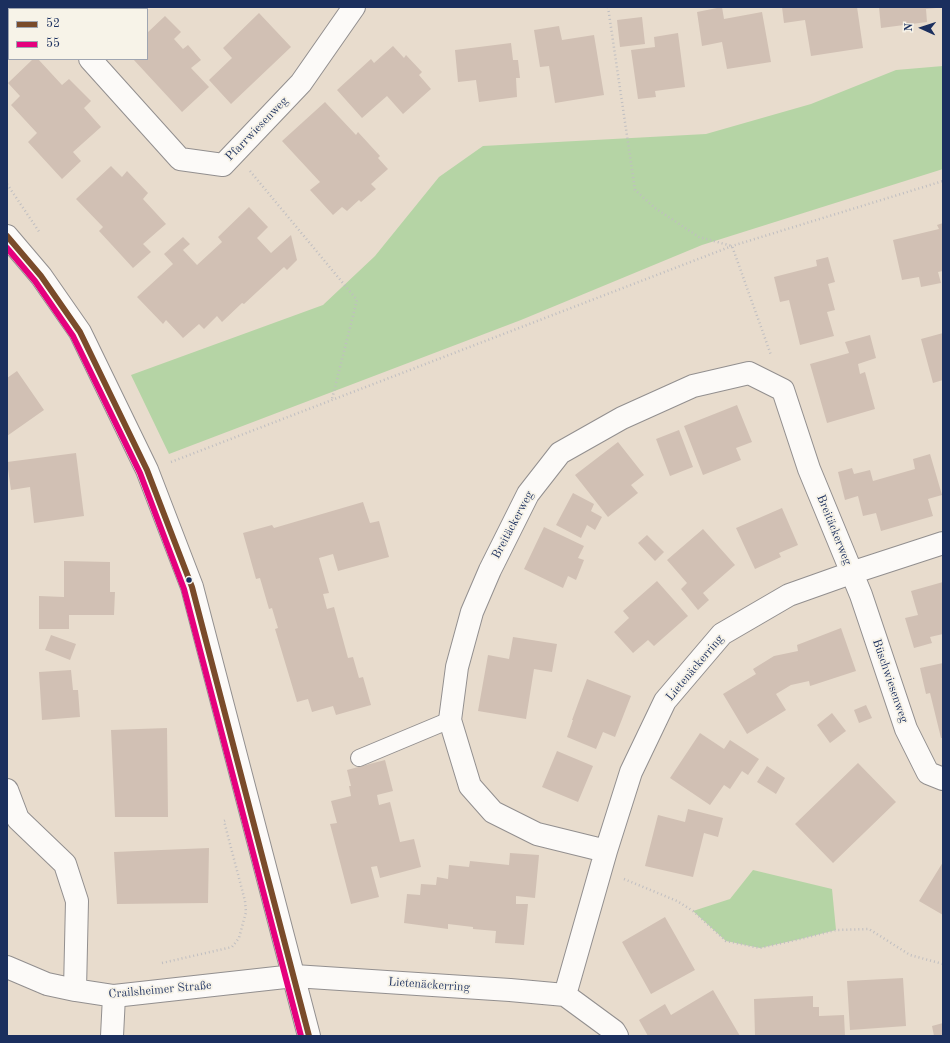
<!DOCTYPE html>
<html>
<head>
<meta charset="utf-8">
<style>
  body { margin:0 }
  #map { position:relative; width:950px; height:1043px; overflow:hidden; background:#e8dccd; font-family:"Old Standard TT",serif }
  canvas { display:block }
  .frame { position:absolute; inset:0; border:8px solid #1b2f5e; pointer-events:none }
  .legend { position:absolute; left:8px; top:8px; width:140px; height:52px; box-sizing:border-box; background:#f7f3e8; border:1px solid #9fa5b1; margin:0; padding:5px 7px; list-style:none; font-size:12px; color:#1b2f5e }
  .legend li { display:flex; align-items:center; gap:8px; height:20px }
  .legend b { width:20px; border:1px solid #9fa5b1 }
  .north { position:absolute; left:902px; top:8px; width:40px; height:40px; -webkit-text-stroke:3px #f7f3e8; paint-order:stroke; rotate:273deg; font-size:11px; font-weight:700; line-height:16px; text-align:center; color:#1b2f5e }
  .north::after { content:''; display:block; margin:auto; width:14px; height:18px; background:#1b2f5e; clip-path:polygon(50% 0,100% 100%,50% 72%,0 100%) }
</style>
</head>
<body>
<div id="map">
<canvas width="950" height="1043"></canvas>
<div class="frame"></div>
<ul class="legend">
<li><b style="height:5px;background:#7a4b2a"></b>52</li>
<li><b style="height:5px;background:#e5007d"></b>55</li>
</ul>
<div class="north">N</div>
</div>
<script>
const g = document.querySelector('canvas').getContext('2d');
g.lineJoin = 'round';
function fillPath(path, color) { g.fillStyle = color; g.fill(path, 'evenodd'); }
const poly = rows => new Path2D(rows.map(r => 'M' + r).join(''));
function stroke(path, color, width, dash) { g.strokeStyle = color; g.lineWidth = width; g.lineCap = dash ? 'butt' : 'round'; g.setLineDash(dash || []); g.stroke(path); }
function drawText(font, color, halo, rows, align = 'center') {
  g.font = font + ' "Old Standard TT",serif'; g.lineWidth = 3.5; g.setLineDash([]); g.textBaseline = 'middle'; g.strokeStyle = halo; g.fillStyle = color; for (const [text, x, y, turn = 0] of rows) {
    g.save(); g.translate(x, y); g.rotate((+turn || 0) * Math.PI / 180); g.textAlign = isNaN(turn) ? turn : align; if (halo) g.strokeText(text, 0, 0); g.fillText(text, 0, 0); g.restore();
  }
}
fillPath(poly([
  [943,66,943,169,702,245,521,320,169,454,131,375,323,305,375,256,439,177,483,146,706,134,811,104,896,70],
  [753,870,832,889,836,930,800,939,760,948,726,941,693,911,730,899]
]), '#b5d4a5');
fillPath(poly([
  [96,7,122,7,124,9,97,9],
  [722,7,724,19,762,12,771,62,727,69,722,42,702,46,697,12],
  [782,7,857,7,863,48,811,56,805,20,784,23],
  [879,7,936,7,936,8,926,9,927,22,881,28],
  [259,13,291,47,231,104,209,80,232,58,223,48],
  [165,16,181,32,174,39,183,49,188,45,201,60,191,68,209,87,182,112,133,59,147,59,147,33],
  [642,17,645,44,620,47,617,20],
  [559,26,562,40,594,35,604,95,555,103,549,66,540,67,534,30],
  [678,33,685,87,655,91,656,97,638,99,631,50,655,47,654,37],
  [511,43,513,60,518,60,520,78,516,78,517,97,479,102,476,80,458,82,455,50],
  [393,46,404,58,406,55,422,72,419,75,431,89,403,114,387,96,362,118,337,90,371,59,374,63],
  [33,59,38,59,62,85,69,79,91,101,84,108,101,127,73,152,81,161,62,179,28,142,37,133,11,105,20,96,8,83],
  [325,102,356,135,358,132,380,156,378,158,388,169,371,184,376,189,361,202,359,200,347,211,342,207,333,215,310,190,320,182,282,141],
  [111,166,122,177,127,171,148,193,143,199,166,224,143,244,151,252,133,268,99,231,103,227,76,199],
  [249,207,268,227,257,238,271,253,291,235,297,260,287,270,284,267,244,304,242,303,222,322,217,316,204,329,199,324,183,338,166,320,163,324,137,297,173,264,164,254,183,237,190,244,183,250,197,265,222,242,218,237],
  [943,223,943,271,938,272,941,283,921,287,919,277,902,280,893,240,939,229,937,225],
  [828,257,835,282,828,284,835,310,827,312,834,336,800,345,789,300,780,302,774,277,817,266,816,260],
  [943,333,943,380,933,383,921,339],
  [870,335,876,358,858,364,860,374,865,372,875,409,827,423,810,364,849,353,845,342],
  [17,371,44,410,7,436,7,378],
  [737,405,752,442,736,448,741,460,703,475,684,426],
  [679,430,693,467,670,476,656,439],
  [618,442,644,475,631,485,638,493,608,517,575,475],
  [76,453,84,516,34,523,30,487,11,490,7,462],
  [930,454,942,495,928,499,933,516,881,531,876,513,863,516,858,496,845,500,838,472,852,468,854,474,870,470,873,481,915,469,913,459],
  [573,493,594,504,591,511,602,517,595,530,587,525,581,538,556,525],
  [363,502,370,523,379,521,389,557,338,571,333,554,319,558,329,593,323,594,327,609,334,607,348,658,353,657,359,678,363,677,371,705,336,715,333,706,312,712,308,699,297,702,275,629,278,628,272,608,269,609,260,578,256,579,243,533,272,525,274,528],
  [782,508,798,545,779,553,781,557,755,569,736,528],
  [544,527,584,546,578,558,584,560,576,580,568,576,563,588,524,569],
  [703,529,735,565,703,593,709,600,698,610,681,589,687,583,667,560],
  [647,535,664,552,655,561,638,543],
  [64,561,110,562,110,592,115,592,114,615,69,615,69,629,39,629,39,596,64,597],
  [657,581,688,616,654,646,648,640,633,653,614,632,629,618,623,611],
  [943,582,943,634,930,637,932,643,914,648,905,618,918,615,911,591],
  [841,628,856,671,810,686,809,681,791,685,776,694,786,710,747,734,723,694,756,674,753,669,774,656,798,651,797,645],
  [51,635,76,644,70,660,45,650],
  [513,637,557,644,552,672,534,669,526,719,478,711,488,655,509,659],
  [943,663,943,738,941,738,930,693,926,694,920,668],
  [71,670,73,690,78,690,80,717,42,720,39,672],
  [587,679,631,696,615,737,603,732,596,749,567,737,573,720,572,720],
  [866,705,872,718,859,723,854,710],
  [832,713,846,731,830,743,817,725],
  [167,728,168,817,115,817,111,730],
  [700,733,724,749,730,740,759,759,748,775,742,771,730,789,724,785,710,805,670,778],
  [557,751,593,766,578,802,542,787],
  [385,760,393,791,377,795,379,805,390,802,400,842,414,839,421,867,380,878,377,866,371,867,379,897,351,904,330,824,337,823,331,801,351,796,349,786,351,786,347,770],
  [858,763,896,802,833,863,795,824],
  [767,766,785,778,776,794,757,782],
  [688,809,723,818,718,837,704,833,693,877,645,866,658,815,685,822],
  [209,848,208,903,117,904,114,852],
  [510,853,539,855,535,898,516,896,516,904,528,904,524,945,495,943,496,931,473,929,473,927,448,924,448,929,404,923,407,894,420,895,421,884,436,885,437,877,448,879,449,865,469,867,470,861,509,865],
  [943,862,943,915,919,901],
  [665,917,695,970,651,994,622,942],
  [903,978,906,1026,850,1030,847,981],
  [713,990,740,1036,648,1036,639,1020,665,1004,671,1015],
  [813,996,813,1007,819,1007,819,1016,844,1015,845,1036,755,1036,754,999],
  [943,1023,943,1036,934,1036,932,1026]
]), '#d1c0b4');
const service = poly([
  [359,758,450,720]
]);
const minor = poly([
  [43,7,45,9],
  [90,59,180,159,223,165,301,83,354,7],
  [7,790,18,819,65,864,77,901,75,990],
  [606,851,537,834,493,812,470,786,450,720,457,667,472,612,490,570,528,494,560,453,622,418,693,386,749,373,783,390,809,469,861,595,906,729,928,773,943,779],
  [7,967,47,984,75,990,114,996,294,976,510,990,565,995,614,1031,617,1036],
  [565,995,606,851,631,772,665,701,722,634,789,595,851,573,943,543],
  [112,1036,114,996]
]);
const tertiary = poly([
  [7,236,41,276,80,332,147,470,192,587,309,1036]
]);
stroke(service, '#928f8f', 18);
stroke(minor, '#928f8f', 24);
stroke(tertiary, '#928f8f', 24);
stroke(poly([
  [608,7,635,190,655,208,699,237,732,246,771,355],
  [15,9,15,7],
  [7,31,9,28],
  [250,171,357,300,332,399],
  [7,184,40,233],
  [171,462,732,246,943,181],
  [624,879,677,901,693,911,726,941,760,948,800,939,836,930,869,929,910,955,943,964],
  [162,963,232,947,239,938,246,912,245,901,224,821,226,820]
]), '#bfbec1', 2.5, [1, 3]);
stroke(service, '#fcfaf8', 16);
stroke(minor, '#fcfaf8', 22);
stroke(tertiary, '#fcfaf8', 22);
stroke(poly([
  [7,236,41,276,80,332,147,470,192,587,309,1036]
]), '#7a4b2a', 6);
stroke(poly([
  [7,248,35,281,73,336,140,473,184,589,301,1036]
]), '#e5007d', 6);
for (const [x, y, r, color] of [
  [189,580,3.5,"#1b2f5e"]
]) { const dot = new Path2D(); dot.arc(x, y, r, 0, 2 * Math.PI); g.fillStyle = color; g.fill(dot); stroke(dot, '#f7f3e8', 1.5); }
drawText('12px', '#1b2f5e', '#f7f3e8', [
  ["Pfarrwiesenweg",257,129,-46],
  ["Breitäckerweg",513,525,-62],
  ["Breitäckerweg",834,530,68],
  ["Lietenäckerring",695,668,-50],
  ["Büschwiesenweg",890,681,71],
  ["Lietenäckerring",429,985,4],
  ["Crailsheimer Straße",160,990,-5]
]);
</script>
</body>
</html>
